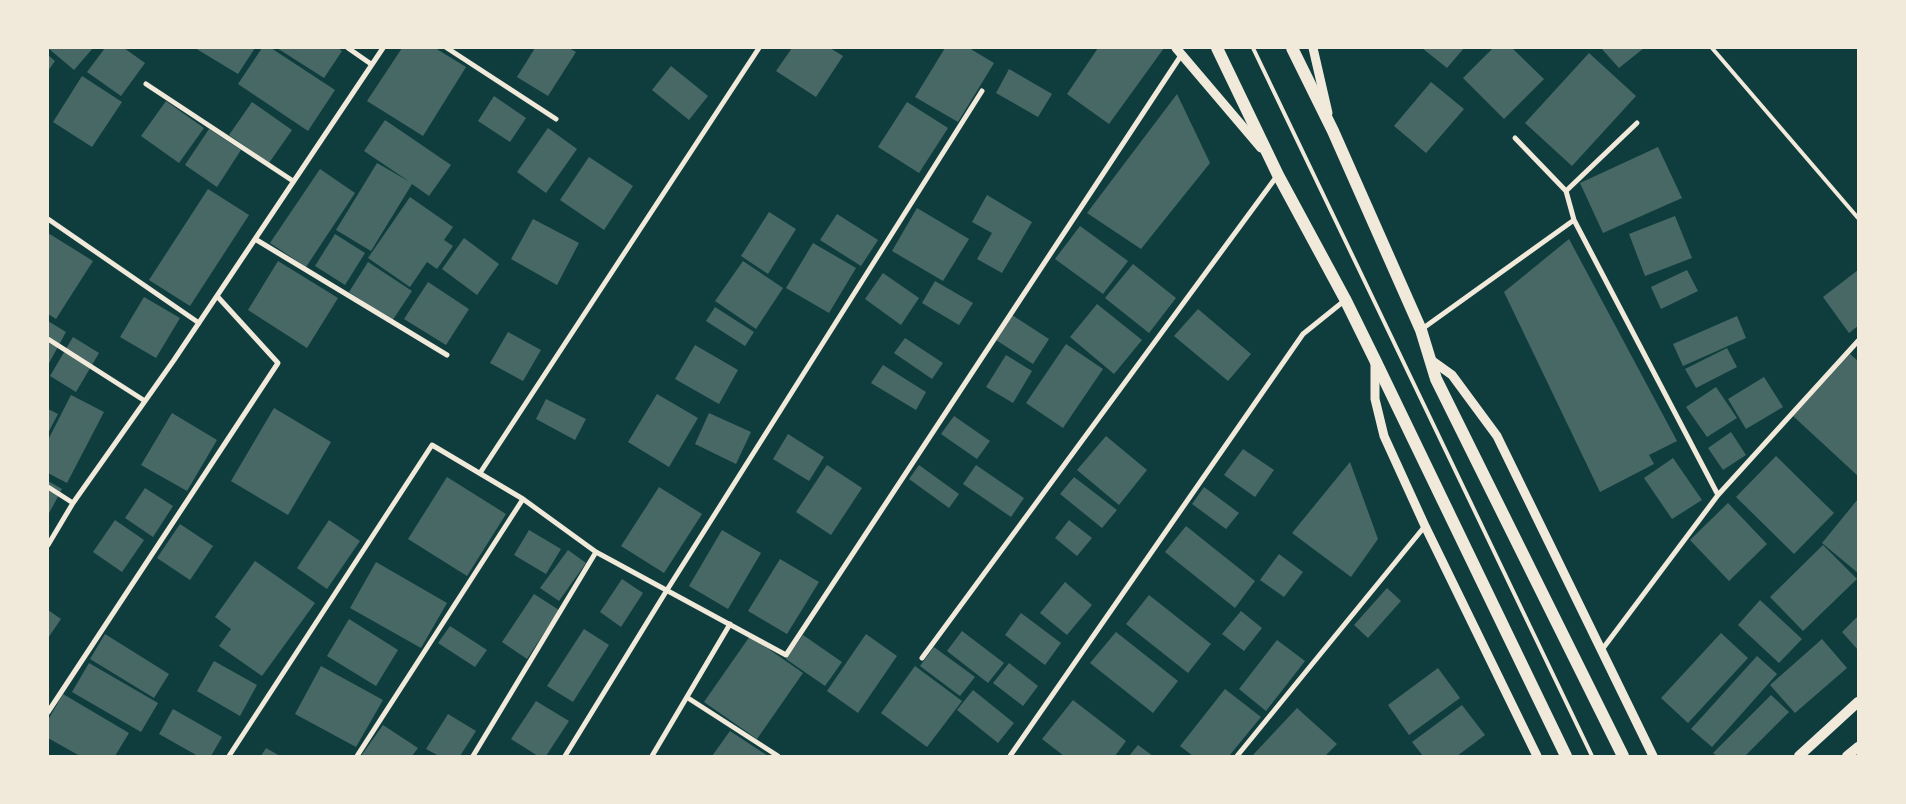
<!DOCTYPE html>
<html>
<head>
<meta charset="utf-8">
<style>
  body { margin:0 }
  #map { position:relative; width:1906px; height:804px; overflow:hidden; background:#0f3d3e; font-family:"DejaVu Sans",sans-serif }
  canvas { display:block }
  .frame { position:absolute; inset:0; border:49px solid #f1e9da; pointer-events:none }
</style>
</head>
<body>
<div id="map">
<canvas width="1906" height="804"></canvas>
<div class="frame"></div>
</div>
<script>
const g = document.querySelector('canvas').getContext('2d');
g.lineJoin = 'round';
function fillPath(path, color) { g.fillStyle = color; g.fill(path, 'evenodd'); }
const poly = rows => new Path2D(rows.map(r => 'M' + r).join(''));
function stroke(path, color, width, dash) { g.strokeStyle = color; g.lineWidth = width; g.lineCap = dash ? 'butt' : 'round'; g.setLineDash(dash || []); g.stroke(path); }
fillPath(poly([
  [48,48,93,48,74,70],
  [105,48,124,48,145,63,121,96,87,72],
  [195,48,255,48,238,74],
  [262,48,271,48,335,90,308,131,238,84],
  [277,48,338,48,342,51,324,78],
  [402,48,435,48,466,67,423,136,367,101],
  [535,48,569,48,576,52,548,96,517,77],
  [792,48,830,48,843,56,816,97,776,71],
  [945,48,969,48,994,63,958,122,915,97],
  [1098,48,1164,48,1109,124,1067,94],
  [1422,48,1464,48,1447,68],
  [1493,48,1512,48,1544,79,1504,119,1463,78],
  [1601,48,1644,48,1619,68],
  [1589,53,1636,96,1572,166,1525,123],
  [48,55,55,61,48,71],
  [671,66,708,96,689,120,652,90],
  [1009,69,1052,94,1038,117,996,93],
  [82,76,122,102,92,147,53,122],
  [1431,82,1464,109,1426,153,1394,126],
  [1177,94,1210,163,1141,249,1087,213],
  [494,96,526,118,510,142,478,121],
  [166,101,204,128,179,163,141,136],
  [252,102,292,130,269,163,229,135],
  [907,102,948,128,919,173,878,147],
  [385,120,451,165,429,196,412,184,371,251,336,230,377,163,410,182,364,151],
  [548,128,577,149,546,193,517,172],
  [209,129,241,150,217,187,185,165],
  [1658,147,1682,198,1603,233,1580,183],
  [589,157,633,186,604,230,560,200],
  [320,169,355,193,306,267,270,243],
  [208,189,249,215,190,306,149,280],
  [987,195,1032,222,1002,273,977,259,992,233,972,222],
  [410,197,453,227,444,240,453,246,437,269,427,262,410,287,368,258],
  [917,208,969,239,943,281,892,251],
  [769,212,796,229,768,274,741,256],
  [837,214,878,240,861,266,820,240],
  [1675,216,1692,258,1645,276,1629,234],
  [533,219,579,243,557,285,511,259],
  [1080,226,1128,261,1103,294,1055,259],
  [48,233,93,261,56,319,48,314],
  [335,234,365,253,345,285,315,266],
  [464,238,499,264,477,295,442,269],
  [1569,239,1677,441,1649,455,1654,464,1600,492,1504,292],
  [813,243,856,268,829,313,786,288],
  [278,261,338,298,307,348,248,310],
  [743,261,783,288,756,329,715,301],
  [368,262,412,291,392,321,349,292],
  [1133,264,1176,298,1149,333,1105,298],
  [1687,270,1698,291,1661,309,1651,287],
  [1858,270,1858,326,1849,333,1823,297],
  [883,273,919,298,901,325,865,299],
  [935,281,973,303,959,325,922,303],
  [428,282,469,309,446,345,404,319],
  [144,297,180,318,156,358,120,337],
  [1097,304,1142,340,1114,374,1070,337],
  [715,307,754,332,745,346,706,321],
  [1198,309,1251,354,1228,381,1174,336],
  [1012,315,1049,339,1033,364,996,340],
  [1737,316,1746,338,1683,366,1673,344],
  [48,321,66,332,48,365],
  [508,332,541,350,523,381,490,363],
  [73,337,99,353,76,392,50,376],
  [905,338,943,363,932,379,894,353],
  [1066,344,1103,369,1063,428,1026,403],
  [695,345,738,370,719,404,675,379],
  [1727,348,1737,367,1696,388,1685,369],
  [1850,354,1858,361,1858,476,1793,416],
  [1006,355,1032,371,1013,403,986,387],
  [883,365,926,392,916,410,871,383],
  [1764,377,1783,407,1746,429,1728,399],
  [1716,387,1737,418,1707,437,1686,407],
  [657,394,698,418,669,467,628,442],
  [71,395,104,412,67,483,48,473,48,440],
  [546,399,586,419,575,440,536,419],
  [274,408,331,442,288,515,231,481],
  [48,409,58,414,48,433],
  [172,413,217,440,187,491,141,465],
  [709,413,751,432,736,464,695,444],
  [954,416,990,441,977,459,941,434],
  [1731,432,1746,455,1723,470,1708,448],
  [788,434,824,457,809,481,773,459],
  [1106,436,1147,470,1119,505,1077,470],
  [1243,449,1274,470,1255,497,1224,475],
  [1776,456,1834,513,1794,554,1736,497],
  [1673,458,1702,500,1672,519,1644,478],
  [1350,462,1378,539,1351,577,1292,533],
  [827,465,862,488,831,535,796,512],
  [919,465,959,494,949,508,909,479],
  [976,465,1024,498,1011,517,963,484],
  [447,477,506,514,467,576,408,539],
  [1074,477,1117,510,1102,528,1060,494],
  [48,481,62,489,48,515],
  [659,487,702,514,664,573,621,546],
  [1204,487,1239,513,1226,529,1192,504],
  [145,488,173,506,153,537,125,518],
  [1858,499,1858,573,1822,543],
  [1728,503,1767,544,1729,581,1690,540],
  [115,520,144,540,122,572,93,552],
  [329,520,360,541,327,589,297,568],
  [1069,520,1092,538,1077,556,1055,538],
  [180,524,213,546,190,580,157,558],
  [1186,526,1255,581,1235,608,1165,552],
  [529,530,561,549,546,574,514,555],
  [722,530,761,553,728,609,689,586],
  [1823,545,1857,579,1803,631,1770,597],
  [568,550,586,563,559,601,540,588],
  [1279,554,1303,572,1284,597,1260,580],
  [780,559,819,582,787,634,748,611],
  [255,561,315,603,262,676,219,646,231,629,215,617],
  [376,562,447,603,421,648,350,608],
  [622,579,643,593,621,627,600,612],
  [1065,582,1092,605,1067,635,1040,613],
  [1387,588,1401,601,1368,638,1354,625],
  [534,594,559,610,527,659,502,642],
  [1149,595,1211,644,1188,673,1126,624],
  [1760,600,1802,639,1779,663,1738,625],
  [48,610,61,619,48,638],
  [1241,611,1262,628,1244,651,1222,634],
  [1021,613,1061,643,1045,665,1005,635],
  [1858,616,1858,650,1842,632],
  [349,619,398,650,376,686,327,656],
  [450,626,487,650,475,667,438,643],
  [584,629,609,645,573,702,547,686],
  [962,631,1004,663,988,683,947,651],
  [1116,632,1178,681,1153,713,1090,663],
  [1721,633,1748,658,1688,723,1661,698],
  [105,634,169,674,154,698,90,659],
  [866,634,897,656,858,713,827,691],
  [803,635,842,662,825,686,786,659],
  [750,636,803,673,757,739,704,702],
  [1822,639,1847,668,1795,713,1770,685],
  [1277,640,1305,661,1266,711,1239,689],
  [934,647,975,677,960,696,920,666],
  [1757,656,1777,674,1712,747,1691,729],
  [214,661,257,685,240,716,197,691],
  [89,663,158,703,141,732,72,692],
  [1009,663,1038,686,1023,706,993,683],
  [321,666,383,700,356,747,295,714],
  [915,666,962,701,927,747,881,713],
  [1438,668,1460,698,1409,735,1388,705],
  [1225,689,1261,717,1229,756,1193,756,1180,746],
  [973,690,1014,723,998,743,957,710],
  [63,694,129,733,115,756,80,756,48,738,48,720],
  [1771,695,1789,712,1745,756,1717,756,1713,753],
  [1073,700,1126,741,1115,756,1064,756,1042,739],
  [536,701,569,721,546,756,538,756,511,739],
  [1462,705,1485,735,1457,756,1423,756,1412,742],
  [1297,708,1337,744,1325,756,1252,756],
  [173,709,222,737,211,756,198,756,159,734],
  [448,714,476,731,460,756,439,756,426,749],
  [383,725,418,748,412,756,361,756],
  [730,731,768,756,712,756],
  [1138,745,1153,756,1129,756],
  [266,748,280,756,261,756]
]), '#486865');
stroke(poly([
  [1253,48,1592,756],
  [1712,48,1858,218]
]), '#f1e9da', 4);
stroke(poly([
  [348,48,371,64],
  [447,48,556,119],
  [146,84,293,181],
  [1515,138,1566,191,1574,220,1718,495],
  [1566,191,1637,123],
  [48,219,199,323],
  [255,239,447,355],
  [1422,329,1574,220],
  [48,339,145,401],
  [480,473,759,48],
  [48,487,73,503],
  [48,545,73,503,174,360,383,48],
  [596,552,786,655,1182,54],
  [1601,651,1718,495,1858,341],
  [922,658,1277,176],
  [688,698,778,756],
  [48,712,278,363,217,296],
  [229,756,432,445,523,499,596,552,473,756],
  [357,756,523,499],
  [565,756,667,590,982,91],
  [652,756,730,624],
  [1010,756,1303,334,1344,301],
  [1237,756,1425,526]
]), '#f1e9da', 5);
stroke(poly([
  [1176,48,1261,148],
  [1313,48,1328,113],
  [1431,360,1452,375,1497,436,1653,756],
  [1375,365,1375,399,1384,436,1425,526,1537,756]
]), '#f1e9da', 9);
stroke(poly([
  [1799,756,1858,702],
  [1847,756,1858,747]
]), '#f1e9da', 10);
stroke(poly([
  [1217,48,1278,175,1345,299,1375,360,1566,756],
  [1292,48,1333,131,1421,330,1436,379,1623,756]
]), '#f1e9da', 12);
</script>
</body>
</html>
